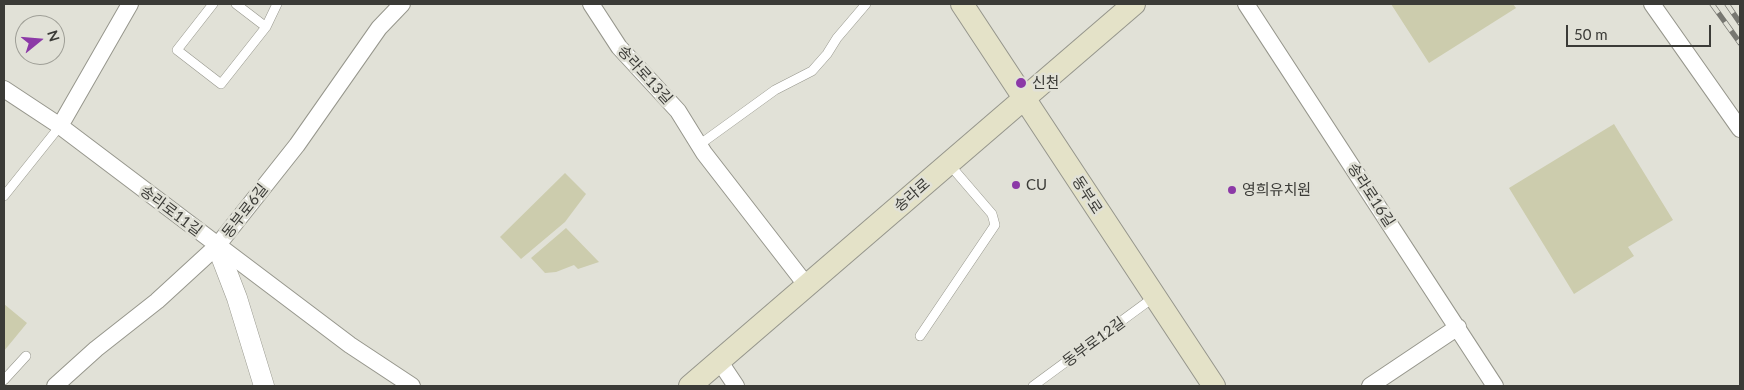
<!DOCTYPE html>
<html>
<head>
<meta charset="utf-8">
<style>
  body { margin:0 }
  #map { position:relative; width:1744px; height:390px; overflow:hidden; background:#e1e1d7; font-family:Lato,sans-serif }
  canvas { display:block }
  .frame { position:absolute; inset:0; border:5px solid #3b3b37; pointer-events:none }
  .north { position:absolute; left:15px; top:15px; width:50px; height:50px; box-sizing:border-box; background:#e1e1d7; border:1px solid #9f9f97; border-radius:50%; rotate:73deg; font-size:14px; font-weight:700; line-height:20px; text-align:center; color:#3b3b37 }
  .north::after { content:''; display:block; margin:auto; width:18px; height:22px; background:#8c39a7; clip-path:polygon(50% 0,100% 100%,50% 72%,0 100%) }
  .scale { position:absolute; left:1566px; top:25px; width:145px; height:22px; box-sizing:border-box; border:2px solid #3b3b37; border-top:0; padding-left:6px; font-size:15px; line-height:18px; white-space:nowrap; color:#3b3b37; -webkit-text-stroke:4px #e1e1d7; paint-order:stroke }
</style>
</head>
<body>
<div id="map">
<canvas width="1744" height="390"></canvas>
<div class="frame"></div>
<div class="north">N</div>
<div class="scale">50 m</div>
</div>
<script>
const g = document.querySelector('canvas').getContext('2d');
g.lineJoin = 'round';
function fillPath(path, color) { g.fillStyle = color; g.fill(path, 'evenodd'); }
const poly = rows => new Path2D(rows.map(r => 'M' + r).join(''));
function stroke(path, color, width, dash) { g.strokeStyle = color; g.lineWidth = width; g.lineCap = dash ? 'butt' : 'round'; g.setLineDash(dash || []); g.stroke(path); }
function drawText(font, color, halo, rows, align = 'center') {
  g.font = font + ' Lato,"Noto Sans KR",sans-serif'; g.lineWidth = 5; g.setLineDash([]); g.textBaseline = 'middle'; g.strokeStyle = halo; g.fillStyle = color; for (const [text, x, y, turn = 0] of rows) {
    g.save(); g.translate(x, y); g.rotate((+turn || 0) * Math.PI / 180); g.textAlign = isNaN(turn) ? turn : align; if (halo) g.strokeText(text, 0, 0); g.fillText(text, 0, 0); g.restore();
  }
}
fillPath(poly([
  [1391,4,1513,4,1516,8,1429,63],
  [1614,124,1673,220,1628,247,1634,256,1574,294,1509,188],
  [565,173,586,194,565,222,521,259,500,237],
  [566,228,599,262,578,269,574,265,556,272,545,273,531,258],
  [4,304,27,323,4,351]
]), '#ccccad');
const service = poly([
  [213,4,177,50,221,84,266,27,277,4],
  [236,4,266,27],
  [699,145,775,90,812,71,827,54,837,38,866,4],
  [4,196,60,126],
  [920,336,995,225,992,214,949,164],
  [4,380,26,356],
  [1033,386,1154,297]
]);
const minor = poly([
  [591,4,619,47,678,111,704,153,807,286],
  [1246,4,1495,386],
  [1652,4,1740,129],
  [4,89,60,126,350,345,412,386],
  [60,126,130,4],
  [720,362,736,386],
  [55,386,96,349,157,301,217,246,297,145,379,28,402,4],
  [1370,386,1458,327]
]);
const tertiary = poly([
  [217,246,237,298,264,386]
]);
const secondary = poly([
  [962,4,1214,386],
  [690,386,1134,4]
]);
stroke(service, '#96968c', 10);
stroke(minor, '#96968c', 18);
stroke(tertiary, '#96968c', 21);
stroke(secondary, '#96968c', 24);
stroke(service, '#fff', 9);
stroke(minor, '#fff', 16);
stroke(tertiary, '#fff', 20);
stroke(secondary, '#e4e2c8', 22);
const rail = poly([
  [1712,4,1740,43],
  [1727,4,1740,23]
]);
stroke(rail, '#777771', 5.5);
stroke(rail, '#e1e1d7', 4, [11]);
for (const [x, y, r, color] of [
  [1021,83,6,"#8c39a7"],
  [1016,185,5,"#8c39a7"],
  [1232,190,5,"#8c39a7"]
]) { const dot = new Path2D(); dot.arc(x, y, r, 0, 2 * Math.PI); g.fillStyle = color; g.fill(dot); stroke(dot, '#e1e1d7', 2); }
drawText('15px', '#3b3b37', '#e1e1d7', [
  ["송라로13길",645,75,48],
  ["송라로",912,195,-41],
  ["동부로",1087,195,57],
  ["송라로16길",1371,195,57],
  ["송라로11길",171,211,37],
  ["동부로6길",245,211,-52],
  ["동부로12길",1094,342,-36]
]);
drawText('15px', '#3b3b37', '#e1e1d7', [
  ["신천",1032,83],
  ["CU",1026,185],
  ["영희유치원",1242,190]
], 'left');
</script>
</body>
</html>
